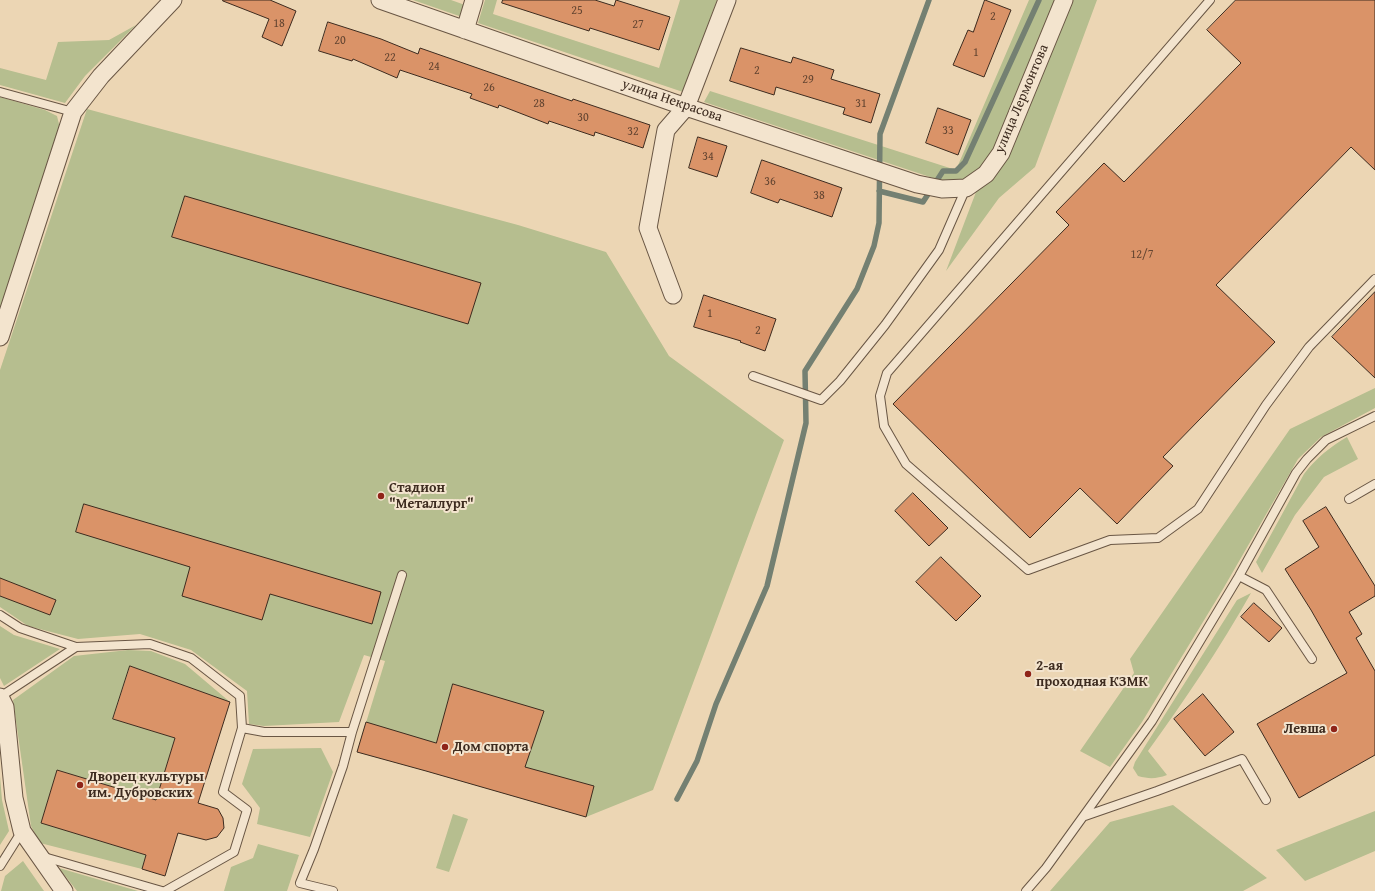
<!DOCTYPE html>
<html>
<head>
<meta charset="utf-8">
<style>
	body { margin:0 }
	canvas { display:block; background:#ecd6b4 }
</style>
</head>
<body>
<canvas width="1375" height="891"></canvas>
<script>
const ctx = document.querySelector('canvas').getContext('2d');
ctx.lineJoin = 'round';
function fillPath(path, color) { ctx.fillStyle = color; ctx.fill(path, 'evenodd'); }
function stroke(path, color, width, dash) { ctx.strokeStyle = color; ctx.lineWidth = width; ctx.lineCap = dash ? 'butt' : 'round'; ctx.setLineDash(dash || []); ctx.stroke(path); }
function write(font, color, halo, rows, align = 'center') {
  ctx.font = font + ' "Gentium Book Plus",serif'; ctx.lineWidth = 4; ctx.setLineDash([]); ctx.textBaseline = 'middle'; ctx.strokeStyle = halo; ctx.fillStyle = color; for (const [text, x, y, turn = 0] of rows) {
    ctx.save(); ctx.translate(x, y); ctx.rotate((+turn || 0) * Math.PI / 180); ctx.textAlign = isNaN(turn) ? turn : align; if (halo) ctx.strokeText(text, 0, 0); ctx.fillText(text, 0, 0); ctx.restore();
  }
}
fillPath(new Path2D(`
	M 413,0 L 451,0 L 465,5 L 462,17 Z
	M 485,0 L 497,0 L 493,14 L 659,68 L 680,0 L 717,0 L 683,92 L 478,23 Z
	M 1029,0 L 1056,0 L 994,149 L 979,169 L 962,181 L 942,181 L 704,102 L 710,91 L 956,170 Z
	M 1072,0 L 1097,0 L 1035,167 L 999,198 L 946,271 L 976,192 L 998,172 Z
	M 136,25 L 85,76 L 65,103 L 0,85 L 0,68 L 46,80 L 58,42 L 109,40 Z
	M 0,97 L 45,110 L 57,116 L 60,128 L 0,309 Z
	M 87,109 L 518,225 L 606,252 L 669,356 L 784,440 L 653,790 L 586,817 L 426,771 L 357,752 L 385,661 L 364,655 L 339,722 L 264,726 L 249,724 L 247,691 L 191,650 L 140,634 L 78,639 L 28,626 L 0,607 L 0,370 Z
	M 1375,388 L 1375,408 L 1321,437 L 1298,459 L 1223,589 L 1142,722 L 1110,767 L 1080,751 L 1134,673 L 1130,659 L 1290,429 Z
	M 1347,437 L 1358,459 L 1324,477 L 1295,515 L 1262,573 L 1256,562 L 1304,474 C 1316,458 1330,447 1347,437 Z
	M 1251,593 C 1220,648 1185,700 1148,751 L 1167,775 C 1156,779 1149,779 1138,776 L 1133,768 L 1135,762 L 1237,600 Z
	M 0,626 L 14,635 L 60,649 L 4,686 L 0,678 Z
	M 128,650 L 151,651 L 185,664 L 230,702 L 130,666 L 113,719 L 175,738 L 156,800 L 57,770 L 41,823 L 146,855 L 142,869 L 40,843 L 31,826 L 13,700 L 74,656 Z
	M 321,748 L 333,772 L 310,837 L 257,824 L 260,808 L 242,784 L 253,749 Z
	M 0,776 L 2,800 L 9,831 L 0,845 Z
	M 1173,805 L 1267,878 L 1243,891 L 1050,891 L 1110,822 Z
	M 1375,811 L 1375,851 L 1305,881 L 1276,850 Z
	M 453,814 L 468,819 L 449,872 L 436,868 Z
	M 258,844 L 299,855 L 287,891 L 224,891 L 231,867 L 253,858 Z
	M 23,861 L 44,891 L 1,891 L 5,876 Z
	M 59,868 L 138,891 L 77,891 Z`), '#b6be8f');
stroke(new Path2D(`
	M 879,191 L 923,202 L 943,171 L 956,171 L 965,162 L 1039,0
	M 677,799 L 697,761 L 716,704 L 767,586 L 806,423 L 805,371 L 857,289 L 874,246 L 879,223 L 880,134 L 929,0`), '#748072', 5.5);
const building = new Path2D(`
	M 223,0 L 270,0 L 296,11 L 282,46 L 262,37 L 269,19 L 223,1 Z
	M 503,0 L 595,0 L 614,6 L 616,0 L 670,17 L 659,50 L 590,28 L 589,31 L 502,3 Z
	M 985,0 L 1011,10 L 984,77 L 953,65 L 968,30 L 973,32 Z
	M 1236,0 L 1375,0 L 1375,170 L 1351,147 L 1216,285 L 1275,342 L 1163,457 L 1173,466 L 1117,524 L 1080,488 L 1030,538 L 893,404 L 1069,225 L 1056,212 L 1104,163 L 1124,182 L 1241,63 L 1207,30 Z
	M 328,22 L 381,39 L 418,54 L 420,48 L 572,101 L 573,99 L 650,125 L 643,148 L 595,132 L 594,136 L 549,121 L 548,124 L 499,105 L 498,108 L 470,98 L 472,94 L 400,70 L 397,78 L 353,59 L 352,61 L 319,51 Z
	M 741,48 L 791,63 L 793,57 L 834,70 L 831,79 L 880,94 L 871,123 L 843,114 L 845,108 L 776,87 L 774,95 L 730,81 Z
	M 938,108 L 971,120 L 958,155 L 926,143 Z
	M 698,137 L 727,146 L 717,177 L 689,168 Z
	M 762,160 L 842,188 L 832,217 L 780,199 L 778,203 L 751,193 Z
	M 185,196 L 481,283 L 468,324 L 172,237 Z
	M 1375,292 L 1375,378 L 1332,337 Z
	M 704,295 L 776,319 L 765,351 L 740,342 L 741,341 L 694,327 Z
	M 913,493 L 948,528 L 929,546 L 895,511 Z
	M 84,504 L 381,592 L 372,624 L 270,594 L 262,620 L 182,596 L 190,567 L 76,532 Z
	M 1326,507 L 1375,586 L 1375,596 L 1349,612 L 1362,634 L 1356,638 L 1375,671 L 1375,755 L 1299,798 L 1257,724 L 1347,673 L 1311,610 L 1285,569 L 1319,547 L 1303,521 Z
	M 941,557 L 981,596 L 956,621 L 916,582 Z
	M 0,578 L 56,600 L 50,615 L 0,596 Z
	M 1254,603 L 1282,628 L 1269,642 L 1241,617 Z
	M 130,666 L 230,702 L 198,803 L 218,809 L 223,818 L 224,828 L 217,837 L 206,840 L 178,833 L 165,876 L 142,869 L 146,855 L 41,823 L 57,770 L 156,800 L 175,738 L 113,719 Z
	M 453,684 L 544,711 L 525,767 L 594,786 L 586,817 L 426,771 L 357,752 L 366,722 L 436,743 Z
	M 1203,694 L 1234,732 L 1205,756 L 1174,719 Z`);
fillPath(building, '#da9368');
stroke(building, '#3d2b1f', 1);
const lane = new Path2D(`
	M 1210,0 L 887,373 L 880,396 L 884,426 L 906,464 L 1028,570 L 1110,540 L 1158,538 L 1198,509 L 1266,405 L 1309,347 L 1375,279
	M 0,92 L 73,112
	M 753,376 L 821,400 L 840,381 L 885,325 L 939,250 L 966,188
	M 1349,499 L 1375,484
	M 1239,576 L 1266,590 L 1312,659
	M 0,615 L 20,628 L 76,647
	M 0,697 L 76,647 L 150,644 L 191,658 L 240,696 L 242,728
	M 1085,816 L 1157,791 L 1242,759 L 1266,800
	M 44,857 L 162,891
	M 0,866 L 22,831
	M 165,891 L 234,852 L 247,810 L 223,792 L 242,728 L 264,732 L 352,732
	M 333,891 L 300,883 L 314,849 L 343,766 L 352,732 L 402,575
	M 1026,891 L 1046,868 L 1152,721 L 1239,576 L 1296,473 L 1307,459 L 1326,440 L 1375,416`);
const street = new Path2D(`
	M 380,0 L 686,107 L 917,184 L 942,189 L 966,188 L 986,174 L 1001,153 L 1064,0
	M 465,30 L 474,0
	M 673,295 L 648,228 L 666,130 L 686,107 L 727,0
	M 0,337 L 73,112 L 101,76 L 173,0
	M 0,697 L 5,707 L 14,798 L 22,831 L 64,891`);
stroke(lane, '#695644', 10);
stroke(street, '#695644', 19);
stroke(lane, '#f3e4ce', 8);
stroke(street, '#f3e4ce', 17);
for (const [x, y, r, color] of [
	[381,496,4,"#8f2418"],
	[1028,674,4,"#8f2418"],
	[1334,729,4,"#8f2418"],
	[445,747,4,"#8f2418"],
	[80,785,4,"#8f2418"]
]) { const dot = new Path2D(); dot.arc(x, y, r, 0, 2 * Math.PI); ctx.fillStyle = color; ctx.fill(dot); stroke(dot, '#f3e4ce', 1.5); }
write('12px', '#644531', null, [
	["25",577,11],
	["2",993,17],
	["18",279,24],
	["27",638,25],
	["20",340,41],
	["1",976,53],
	["22",390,58],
	["24",434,67],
	["2",757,71],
	["29",808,80],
	["26",489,88],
	["28",539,104],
	["31",861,104],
	["30",583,118],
	["33",948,131],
	["32",633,132],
	["34",708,157],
	["36",770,182],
	["38",819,196],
	["12/7",1142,255],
	["1",710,314],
	["2",758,331]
]);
write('14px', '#3d2b1f', '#f3e4ce', [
	["улица Лермонтова",1022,99,-67],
	["улица Некрасова",672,101,19]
]);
write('bold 14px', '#3d2b1f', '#f3e4ce', [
	["Стадион",389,488],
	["\"Металлург\"",389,504],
	["2-ая",1036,666],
	["проходная КЗМК",1036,682],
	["Левша",1326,729,"right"],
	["Дом спорта",453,747],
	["Дворец культуры",88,777],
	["им. Дубровских",88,793]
], 'left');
</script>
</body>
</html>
